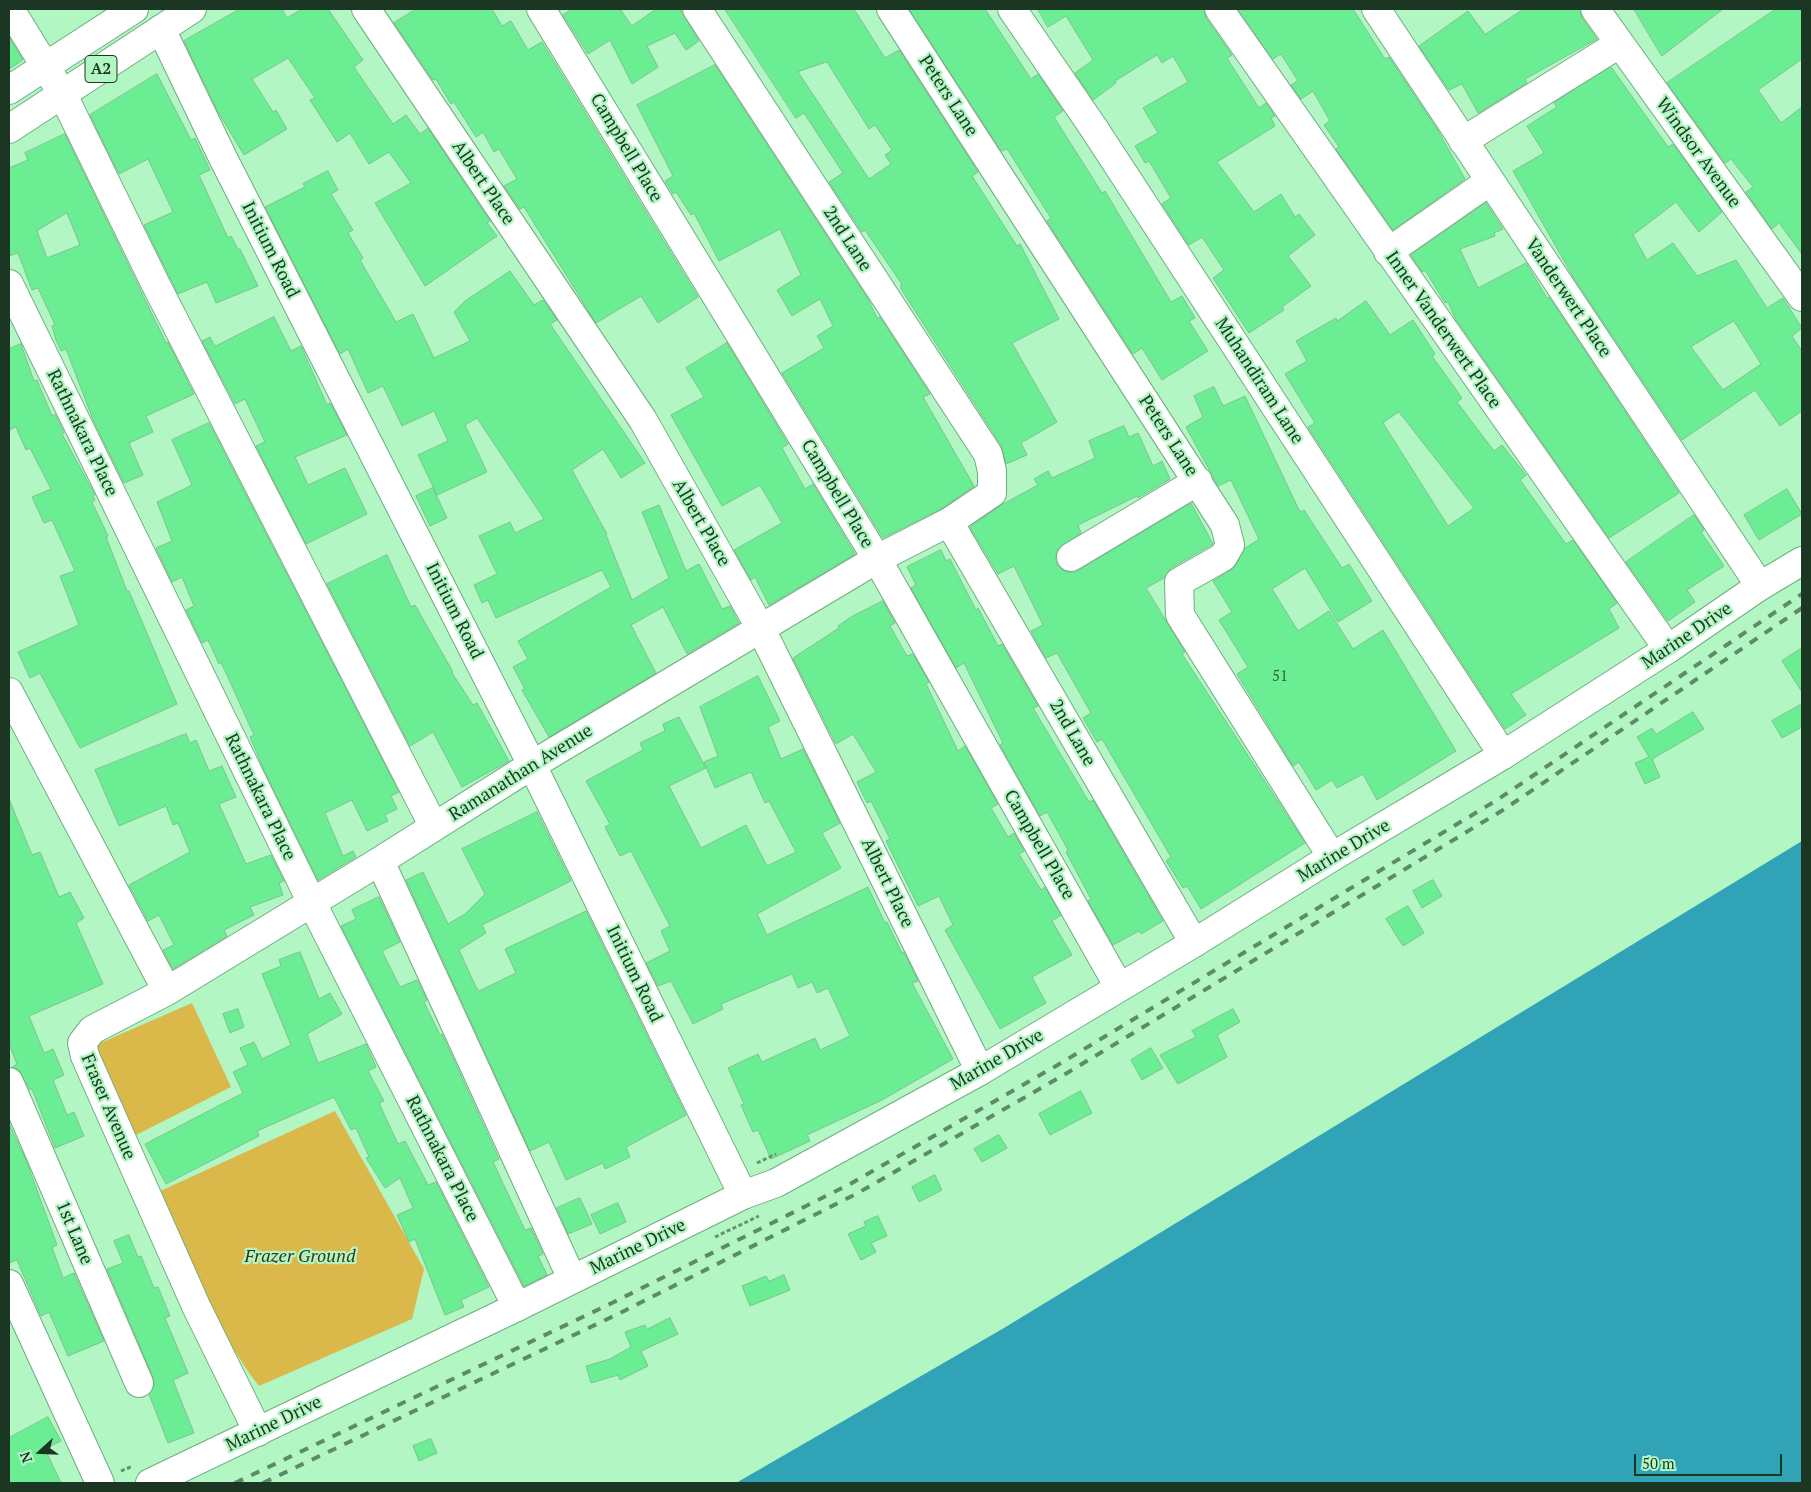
<!DOCTYPE html>
<html>
<head>
<meta charset="utf-8">
<style>
	body { margin:0 }
	#map { position:relative; width:1811px; height:1492px; overflow:hidden; background:#b2f7c3; font-family:"PT Serif",serif }
	canvas { display:block }
	.frame { position:absolute; inset:0; border:10px solid #1b3723; pointer-events:none }
	.north { position:absolute; left:15px; top:1427px; width:50px; height:50px; -webkit-text-stroke:4px #b2f7c3; paint-order:stroke; rotate:250deg; font-size:14px; font-weight:700; line-height:20px; text-align:center; color:#1b3723 }
	.north::after { content:''; display:block; margin:auto; width:18px; height:22px; background:#1b3723; clip-path:polygon(50% 0,100% 100%,50% 72%,0 100%) }
	.scale { position:absolute; left:1634px; top:1454px; width:148px; height:22px; box-sizing:border-box; border:2px solid #1b3723; border-top:0; padding-left:6px; font-size:15px; line-height:18px; white-space:nowrap; color:#1b3723; -webkit-text-stroke:4px #b2f7c3; paint-order:stroke }
</style>
</head>
<body>
<div id="map">
<canvas width="1811" height="1492"></canvas>
<div class="frame"></div>
<div class="north">N</div>
<div class="scale">50 m</div>
</div>
<script>
const ctx = document.querySelector('canvas').getContext('2d');
ctx.lineJoin = 'round';
function fillPath(path, color) { ctx.fillStyle = color; ctx.fill(path, 'evenodd'); }
function stroke(path, color, width, dash) { ctx.strokeStyle = color; ctx.lineWidth = width; ctx.lineCap = dash ? 'butt' : 'round'; ctx.setLineDash(dash || []); ctx.stroke(path); }
function write(font, color, halo, rows, align = 'center') {
  ctx.font = font + ' "PT Serif",serif'; ctx.lineWidth = 4.5; ctx.setLineDash([]); ctx.textBaseline = 'middle'; ctx.strokeStyle = halo; ctx.fillStyle = color; for (const [text, x, y, turn = 0] of rows) {
    ctx.save(); ctx.translate(x, y); ctx.rotate((+turn || 0) * Math.PI / 180); ctx.textAlign = isNaN(turn) ? turn : align; if (halo) ctx.strokeText(text, 0, 0); ctx.fillText(text, 0, 0); ctx.restore();
  }
}
fillPath(new Path2D(`
	M 192,1003 L 231,1087 L 134,1136 L 98,1061 L 98,1044 Z
	M 335,1111 L 424,1269 L 412,1319 L 259,1386 C 216,1331 187,1257 156,1193 Z`), '#dbb84a');
fillPath(new Path2D(`
	M 1802,841 L 1802,1483 L 736,1483 L 1004,1328 Z`), '#31a3b6');
const building = new Path2D(`
	M 240,9 L 282,9 L 287,18 L 302,9 L 328,9 L 363,60 L 354,67 L 393,124 L 406,115 L 420,134 L 428,128 L 490,221 L 487,223 L 497,236 L 425,286 L 375,203 L 411,183 L 389,152 L 369,164 L 350,133 L 337,142 L 310,100 L 315,98 L 288,58 L 252,79 L 273,112 L 276,110 L 287,129 L 244,155 L 218,112 L 184,41 Z
	M 416,9 L 492,9 L 502,26 L 511,21 L 528,50 L 542,42 L 698,297 L 658,323 L 641,296 L 596,323 L 524,207 L 520,209 L 504,186 L 517,179 L 499,149 L 494,152 L 483,132 L 476,137 L 454,102 L 451,104 L 436,79 L 433,80 L 394,23 Z
	M 573,9 L 620,9 L 632,26 L 656,9 L 680,9 L 699,41 L 686,50 L 675,33 L 647,46 L 658,67 L 632,84 L 610,40 L 588,54 L 563,15 Z
	M 725,9 L 854,9 L 885,58 L 899,50 L 978,172 L 972,176 L 1017,246 L 1020,244 L 1059,319 L 1012,343 L 1057,422 L 1021,443 L 1027,455 L 1006,464 L 1001,445 L 901,289 L 901,283 L 865,230 L 862,232 L 829,182 L 843,173 L 804,113 L 796,118 ZM 827,62 L 869,129 L 875,125 L 892,150 L 885,155 L 891,164 L 869,179 L 798,72 Z
	M 909,9 L 985,9 L 1031,79 L 1038,74 L 1063,111 L 1054,117 L 1102,193 L 1105,191 L 1171,302 L 1182,296 L 1195,318 L 1189,321 L 1208,351 L 1162,380 L 1142,348 L 1133,354 L 1047,221 L 1051,218 L 1007,149 L 1002,151 Z
	M 1038,9 L 1204,9 L 1206,18 L 1232,55 L 1227,58 L 1259,108 L 1266,103 L 1275,116 L 1271,118 L 1275,126 L 1217,162 L 1254,212 L 1281,194 L 1295,217 L 1299,214 L 1315,235 L 1288,256 L 1311,286 L 1282,307 L 1284,310 L 1249,333 L 1213,278 L 1224,270 L 1202,237 L 1189,245 L 1162,204 L 1171,198 L 1149,161 L 1145,163 L 1135,146 L 1158,133 L 1143,108 L 1188,82 L 1173,56 L 1162,63 L 1157,55 L 1115,81 L 1116,83 L 1093,100 L 1075,73 L 1093,60 L 1066,16 L 1048,27 Z
	M 1238,9 L 1353,9 L 1385,59 L 1389,57 L 1437,129 L 1465,179 L 1393,230 L 1336,149 L 1339,147 L 1324,125 L 1330,121 L 1313,91 L 1301,99 L 1291,85 L 1298,81 L 1281,54 L 1273,59 Z
	M 1524,9 L 1580,9 L 1582,18 L 1597,39 L 1525,79 L 1527,83 L 1478,113 L 1462,84 L 1449,90 L 1419,46 L 1468,11 L 1485,34 Z
	M 1634,9 L 1723,9 L 1662,56 Z
	M 1776,9 L 1802,9 L 1802,59 L 1758,90 L 1781,123 L 1802,107 L 1802,254 L 1779,223 L 1772,229 L 1746,192 L 1753,187 L 1731,159 L 1725,163 L 1667,83 Z
	M 9,37 L 23,60 L 9,69 Z
	M 715,65 L 868,299 L 877,318 L 880,317 L 930,394 L 923,397 L 974,486 L 941,509 L 883,538 L 782,373 L 824,348 L 817,336 L 833,326 L 820,299 L 792,316 L 777,290 L 801,275 L 780,229 L 719,261 L 694,213 L 691,215 L 676,192 L 673,194 L 665,181 L 673,176 L 637,105 Z
	M 1611,67 L 1668,147 L 1673,144 L 1722,212 L 1699,232 L 1676,202 L 1633,235 L 1647,260 L 1673,243 L 1697,276 L 1736,260 L 1767,308 L 1783,298 L 1802,328 L 1792,336 L 1802,351 L 1802,411 L 1780,426 L 1755,390 L 1682,440 L 1575,280 L 1513,171 L 1544,153 L 1527,126 L 1557,107 L 1554,103 ZM 1734,321 L 1761,364 L 1723,390 L 1691,347 Z
	M 157,74 L 191,140 L 195,138 L 210,170 L 199,175 L 228,238 L 231,236 L 238,249 L 240,249 L 258,286 L 216,303 L 207,282 L 178,294 L 144,225 L 173,212 L 148,159 L 119,174 L 90,115 Z
	M 65,134 L 166,343 L 168,342 L 194,394 L 146,416 L 153,432 L 129,443 L 143,475 L 124,483 L 94,422 L 66,349 L 61,351 L 56,340 L 52,326 L 55,325 L 38,288 L 32,290 L 18,253 L 9,256 L 9,168 L 28,160 L 25,153 ZM 67,213 L 80,245 L 47,258 L 37,231 Z
	M 328,171 L 338,190 L 331,194 L 353,230 L 348,233 L 363,258 L 360,260 L 396,322 L 413,314 L 434,358 L 470,341 L 454,312 L 465,301 L 510,271 L 534,305 L 543,300 L 557,320 L 550,324 L 645,463 L 621,478 L 603,449 L 572,470 L 607,534 L 606,535 L 632,600 L 669,578 L 642,512 L 659,505 L 686,571 L 699,564 L 722,609 L 730,606 L 739,623 L 687,654 L 663,607 L 631,625 L 656,673 L 549,737 L 522,690 L 525,689 L 513,667 L 528,659 L 518,641 L 611,587 L 602,570 L 496,618 L 488,600 L 482,603 L 474,585 L 497,574 L 479,536 L 510,522 L 515,533 L 544,519 L 477,418 L 465,425 L 487,472 L 437,495 L 418,455 L 448,441 L 434,411 L 402,426 L 383,386 L 368,393 L 348,349 L 340,354 L 265,207 L 305,187 L 303,184 Z
	M 1486,203 L 1503,229 L 1494,233 L 1495,236 L 1460,249 L 1478,288 L 1526,263 L 1547,298 L 1549,297 L 1679,493 L 1609,538 L 1455,318 L 1448,302 L 1445,303 L 1425,270 L 1422,272 L 1411,255 Z
	M 1366,301 L 1390,335 L 1413,320 L 1435,354 L 1432,356 L 1462,398 L 1457,402 L 1494,451 L 1502,445 L 1526,475 L 1520,480 L 1566,544 L 1573,540 L 1617,603 L 1609,609 L 1619,628 L 1511,694 L 1526,715 L 1505,729 L 1308,427 L 1315,423 L 1285,374 L 1307,361 L 1296,341 L 1336,318 L 1337,321 ZM 1399,412 L 1474,508 L 1448,526 L 1383,423 Z
	M 274,317 L 291,351 L 301,346 L 327,405 L 330,403 L 347,435 L 295,457 L 308,485 L 345,468 L 367,514 L 306,544 L 256,446 L 265,442 L 245,399 L 235,404 L 202,341 L 210,337 L 215,346 Z
	M 727,343 L 788,444 L 782,448 L 805,489 L 813,484 L 855,554 L 769,605 L 755,577 L 751,580 L 734,550 L 782,523 L 760,485 L 722,506 L 671,415 L 704,397 L 686,368 Z
	M 21,344 L 34,381 L 37,380 L 52,416 L 55,414 L 64,433 L 62,434 L 95,495 L 93,496 L 95,500 L 92,502 L 108,536 L 106,537 L 127,591 L 129,591 L 177,704 L 80,748 L 40,673 L 30,678 L 18,652 L 79,625 L 60,576 L 75,571 L 52,520 L 44,523 L 32,497 L 51,489 L 30,448 L 26,450 L 16,427 L 9,430 L 9,349 Z
	M 1214,387 L 1223,406 L 1245,396 L 1300,512 L 1304,510 L 1342,568 L 1349,564 L 1372,601 L 1338,622 L 1305,568 L 1272,589 L 1298,631 L 1329,611 L 1353,649 L 1383,630 L 1456,751 L 1377,800 L 1363,774 L 1337,788 L 1332,780 L 1316,790 L 1299,762 L 1293,766 L 1237,674 L 1248,667 L 1219,620 L 1232,612 L 1213,581 L 1231,570 L 1236,565 L 1244,549 L 1259,539 L 1231,480 L 1218,486 L 1186,427 L 1203,417 L 1194,396 Z
	M 209,423 L 399,792 L 391,796 L 397,809 L 385,815 L 388,821 L 367,831 L 352,800 L 325,813 L 343,856 L 353,851 L 356,857 L 318,880 L 264,770 L 250,737 L 254,735 L 221,662 L 219,664 L 208,640 L 202,643 L 186,610 L 194,606 L 182,577 L 172,582 L 156,548 L 172,541 L 157,502 L 192,485 L 172,440 Z
	M 1124,426 L 1129,437 L 1138,433 L 1153,466 L 1162,461 L 1170,479 L 1138,498 L 1137,496 L 1078,525 L 1081,533 L 1058,549 L 1055,557 L 1057,565 L 1064,571 L 1072,573 L 1079,570 L 1191,503 L 1213,544 L 1171,568 L 1164,578 L 1146,588 L 1185,652 L 1182,654 L 1305,843 L 1201,909 L 1187,886 L 1183,888 L 1166,861 L 1171,857 L 1102,739 L 1097,742 L 1083,718 L 1091,713 L 1057,653 L 1046,658 L 1031,631 L 1043,625 L 1014,566 L 998,574 L 970,527 L 1003,504 L 1038,485 L 1034,479 L 1048,471 L 1052,478 L 1095,458 L 1089,441 Z
	M 433,488 L 447,518 L 430,526 L 416,496 Z
	M 1787,489 L 1802,514 L 1759,540 L 1744,515 Z
	M 1694,515 L 1704,530 L 1701,532 L 1724,566 L 1687,590 L 1695,602 L 1668,621 L 1626,562 Z
	M 941,550 L 946,561 L 950,559 L 976,610 L 978,608 L 998,646 L 1002,644 L 1038,706 L 1033,708 L 1089,802 L 1093,800 L 1163,921 L 1141,934 L 1139,931 L 1113,945 L 1088,901 L 1091,899 L 1066,852 L 1068,850 L 1047,812 L 1040,816 L 1000,745 L 1003,743 L 964,663 L 956,668 L 911,588 L 916,585 L 907,567 Z
	M 387,555 L 411,607 L 415,605 L 453,672 L 452,673 L 473,705 L 477,703 L 509,761 L 462,787 L 433,732 L 410,746 L 327,584 Z
	M 883,601 L 895,623 L 890,626 L 907,656 L 913,654 L 929,682 L 926,684 L 958,751 L 965,746 L 998,804 L 991,808 L 1008,837 L 1014,833 L 1024,851 L 1019,854 L 1041,890 L 1045,887 L 1061,915 L 1052,921 L 1072,955 L 1032,977 L 1046,1003 L 1000,1029 L 945,930 L 953,925 L 939,896 L 918,906 L 886,841 L 890,839 L 871,801 L 867,803 L 857,782 L 876,772 L 853,734 L 836,744 L 793,658 L 839,628 L 838,626 L 851,617 Z
	M 1802,648 L 1802,692 L 1782,661 Z
	M 758,676 L 780,721 L 768,727 L 781,759 L 803,749 L 840,823 L 822,833 L 841,868 L 757,914 L 767,935 L 868,887 L 885,923 L 887,922 L 902,953 L 904,952 L 918,981 L 912,983 L 953,1059 L 882,1100 L 807,1135 L 810,1141 L 771,1159 L 758,1130 L 753,1132 L 741,1105 L 744,1104 L 728,1068 L 758,1054 L 762,1062 L 815,1038 L 820,1050 L 850,1036 L 828,988 L 817,993 L 812,982 L 798,988 L 792,974 L 721,1004 L 723,1009 L 693,1024 L 671,981 L 658,986 L 646,963 L 670,951 L 661,931 L 670,926 L 631,851 L 620,856 L 605,827 L 610,824 L 586,781 L 643,750 L 640,743 L 665,731 L 663,724 L 679,717 L 706,768 L 669,786 L 701,848 L 746,825 L 767,866 L 796,852 L 769,801 L 765,803 L 751,772 L 715,788 L 704,762 L 718,756 L 700,707 Z
	M 1802,704 L 1802,727 L 1782,738 L 1772,721 Z
	M 1693,712 L 1704,729 L 1652,759 L 1660,777 L 1645,784 L 1635,763 L 1649,757 L 1637,737 L 1652,728 L 1656,734 Z
	M 186,734 L 190,743 L 196,740 L 209,771 L 222,766 L 236,797 L 219,804 L 246,864 L 271,855 L 284,881 L 279,883 L 283,895 L 250,907 L 254,915 L 224,930 L 227,936 L 173,969 L 163,950 L 174,945 L 159,915 L 148,921 L 129,885 L 190,852 L 178,823 L 173,825 L 166,806 L 119,826 L 95,770 Z
	M 9,799 L 32,855 L 40,852 L 59,897 L 70,892 L 84,918 L 76,923 L 103,984 L 29,1016 L 44,1053 L 53,1049 L 64,1075 L 53,1080 L 67,1115 L 74,1112 L 84,1136 L 55,1148 L 32,1089 L 30,1090 L 19,1070 L 12,1067 L 17,1064 L 9,1044 Z
	M 537,812 L 571,881 L 482,925 L 486,933 L 459,950 L 476,987 L 479,991 L 516,973 L 505,949 L 586,911 L 686,1115 L 626,1147 L 630,1157 L 605,1169 L 603,1163 L 566,1180 L 549,1142 L 530,1151 L 406,880 L 423,872 L 448,924 L 465,914 L 485,894 L 462,849 Z
	M 1433,880 L 1442,896 L 1422,908 L 1413,891 Z
	M 379,897 L 400,942 L 382,951 L 400,987 L 417,980 L 427,1000 L 424,1002 L 440,1035 L 442,1034 L 499,1159 L 493,1162 L 508,1194 L 525,1230 L 531,1228 L 543,1254 L 538,1256 L 547,1275 L 524,1286 L 341,926 L 356,919 L 352,910 Z
	M 1408,906 L 1424,933 L 1403,946 L 1386,919 Z
	M 300,952 L 319,999 L 330,993 L 342,1014 L 307,1034 L 318,1063 L 366,1044 L 376,1067 L 368,1071 L 384,1101 L 379,1103 L 398,1144 L 405,1141 L 428,1185 L 436,1182 L 489,1287 L 461,1300 L 464,1307 L 445,1315 L 415,1239 L 409,1242 L 397,1215 L 413,1208 L 400,1178 L 385,1188 L 366,1158 L 369,1157 L 356,1128 L 351,1130 L 334,1097 L 257,1131 L 259,1136 L 166,1184 L 145,1144 L 243,1093 L 233,1072 L 248,1065 L 240,1048 L 254,1042 L 262,1059 L 291,1045 L 262,974 L 281,966 L 279,960 Z
	M 238,1009 L 244,1027 L 230,1033 L 223,1014 Z
	M 1233,1009 L 1240,1022 L 1217,1035 L 1227,1057 L 1178,1084 L 1160,1055 L 1196,1037 L 1192,1031 Z
	M 1151,1048 L 1163,1068 L 1142,1080 L 1131,1060 Z
	M 1081,1091 L 1092,1113 L 1050,1135 L 1039,1114 Z
	M 9,1124 L 26,1160 L 57,1245 L 52,1247 L 63,1278 L 74,1273 L 104,1341 L 68,1356 L 49,1312 L 41,1316 L 17,1260 L 9,1263 Z
	M 999,1135 L 1007,1148 L 982,1162 L 974,1149 Z
	M 935,1175 L 942,1190 L 919,1202 L 912,1187 Z
	M 580,1198 L 592,1224 L 568,1234 L 557,1208 Z
	M 618,1203 L 626,1222 L 600,1234 L 591,1215 Z
	M 878,1216 L 887,1236 L 871,1243 L 876,1252 L 861,1260 L 848,1234 L 866,1226 L 864,1222 Z
	M 129,1235 L 138,1257 L 141,1256 L 154,1288 L 158,1287 L 170,1316 L 165,1318 L 188,1373 L 173,1380 L 194,1433 L 168,1443 L 149,1394 L 154,1385 L 153,1377 L 107,1269 L 123,1263 L 114,1241 Z
	M 784,1275 L 790,1290 L 750,1306 L 742,1286 L 766,1276 L 769,1281 Z
	M 670,1318 L 678,1334 L 641,1351 L 648,1366 L 620,1380 L 618,1375 L 591,1383 L 586,1366 L 610,1359 L 631,1347 L 625,1332 L 645,1325 L 647,1329 Z
	M 48,1417 L 61,1441 L 45,1449 L 61,1483 L 9,1483 L 9,1438 Z
	M 431,1439 L 437,1453 L 419,1461 L 413,1446 Z`);
fillPath(building, '#6bed94');
stroke(building, '#7ec18f', 1);
const minor = new Path2D(`
	M 10,9 L 63,95 L 155,283 L 434,827
	M 366,9 L 643,420 L 761,629 L 980,1071
	M 541,9 L 877,559 L 1119,987
	M 891,9 L 1225,525 L 1230,545 L 1223,557 L 1179,582 L 1180,615 L 1332,857
	M 1012,9 L 1093,127 L 1503,755
	M 1219,9 L 1668,649
	M 1376,9 L 1760,586
	M 1595,9 L 1802,297
	M 161,29 L 223,158 L 532,765 L 743,1195
	M 1463,141 L 1619,44
	M 1388,252 L 1490,181
	M 9,284 L 312,903 L 517,1307
	M 949,522 L 1194,943
	M 1071,557 L 1198,481
	M 9,692 L 167,991
	M 380,861 L 572,1279
	M 9,1082 L 139,1383
	M 9,1284 L 100,1483
	M 258,1432 L 196,1306 L 85,1056 L 82,1043 L 92,1030 L 167,991 L 380,861 L 532,765 L 877,559 L 949,522 L 992,493 L 992,471 L 988,454 L 697,9`);
const major = new Path2D(`
	M 150,1483 L 517,1307 L 743,1195 L 776,1183 L 980,1071 L 1194,943 L 1332,857 L 1503,755 L 1668,649 L 1760,586 L 1802,561`);
const highway = new Path2D(`
	M 9,90 L 134,9
	M 9,129 L 192,9`);
stroke(minor, '#6cae7e', 30);
stroke(major, '#6cae7e', 30);
stroke(highway, '#6cae7e', 30);
stroke(new Path2D(`
	M 757,1163 L 776,1154
	M 715,1237 L 759,1216
	M 121,1471 L 133,1466`), '#649370', 3, [4, 2.5]);
stroke(minor, '#fff', 28);
stroke(major, '#fff', 28);
stroke(highway, '#fff', 28);
stroke(new Path2D(`
	M 235,1483 L 612,1303 L 850,1184 L 1056,1066 L 1497,800 L 1802,594
	M 263,1483 L 618,1314 L 856,1194 L 1062,1076 L 1503,810 L 1802,608`), '#5d8b69', 4, [9, 9]);
write('15px', '#2f643f', null, [
	["51",1280,677]
]);
for (const [x, y, w] of [
	[101,69,32]
]) { const box = new Path2D(); box.roundRect(x - w / 2, y - 13.5, w, 27, 4); ctx.fillStyle = '#b2f7c3'; ctx.fill(box); stroke(box, '#1b3723', 1); }
write('bold 16px', '#1b3723', null, [
	["A2",101,69]
]);
write('18px', '#1b3723', '#b2f7c3', [
	["Peters Lane",948,96,57],
	["Campbell Place",626,148,59],
	["Windsor Avenue",1698,153,54],
	["Albert Place",483,183,56],
	["2nd Lane",847,239,57],
	["Initium Road",270,250,63],
	["Vanderwert Place",1568,298,56],
	["Inner Vanderwert Place",1443,330,55],
	["Muhandiram Lane",1259,381,57],
	["Rathnakara Place",82,433,64],
	["Peters Lane",1168,436,57],
	["Campbell Place",837,494,59],
	["Albert Place",701,523,60],
	["Initium Road",454,611,63],
	["Marine Drive",1687,636,-34],
	["2nd Lane",1072,733,60],
	["Ramanathan Avenue",521,773,-32],
	["Rathnakara Place",260,797,64],
	["Campbell Place",1039,845,60],
	["Marine Drive",1344,851,-31],
	["Albert Place",887,883,64],
	["Initium Road",634,974,64],
	["Marine Drive",997,1060,-30],
	["Fraser Avenue",108,1107,67],
	["Rathnakara Place",442,1159,63],
	["1st Lane",74,1233,67],
	["Marine Drive",638,1247,-26],
	["Marine Drive",274,1424,-26]
]);
write('italic 18px', '#3b331b', '#b2f7c3', [
	["Frazer Ground",300,1257]
]);
</script>
</body>
</html>
